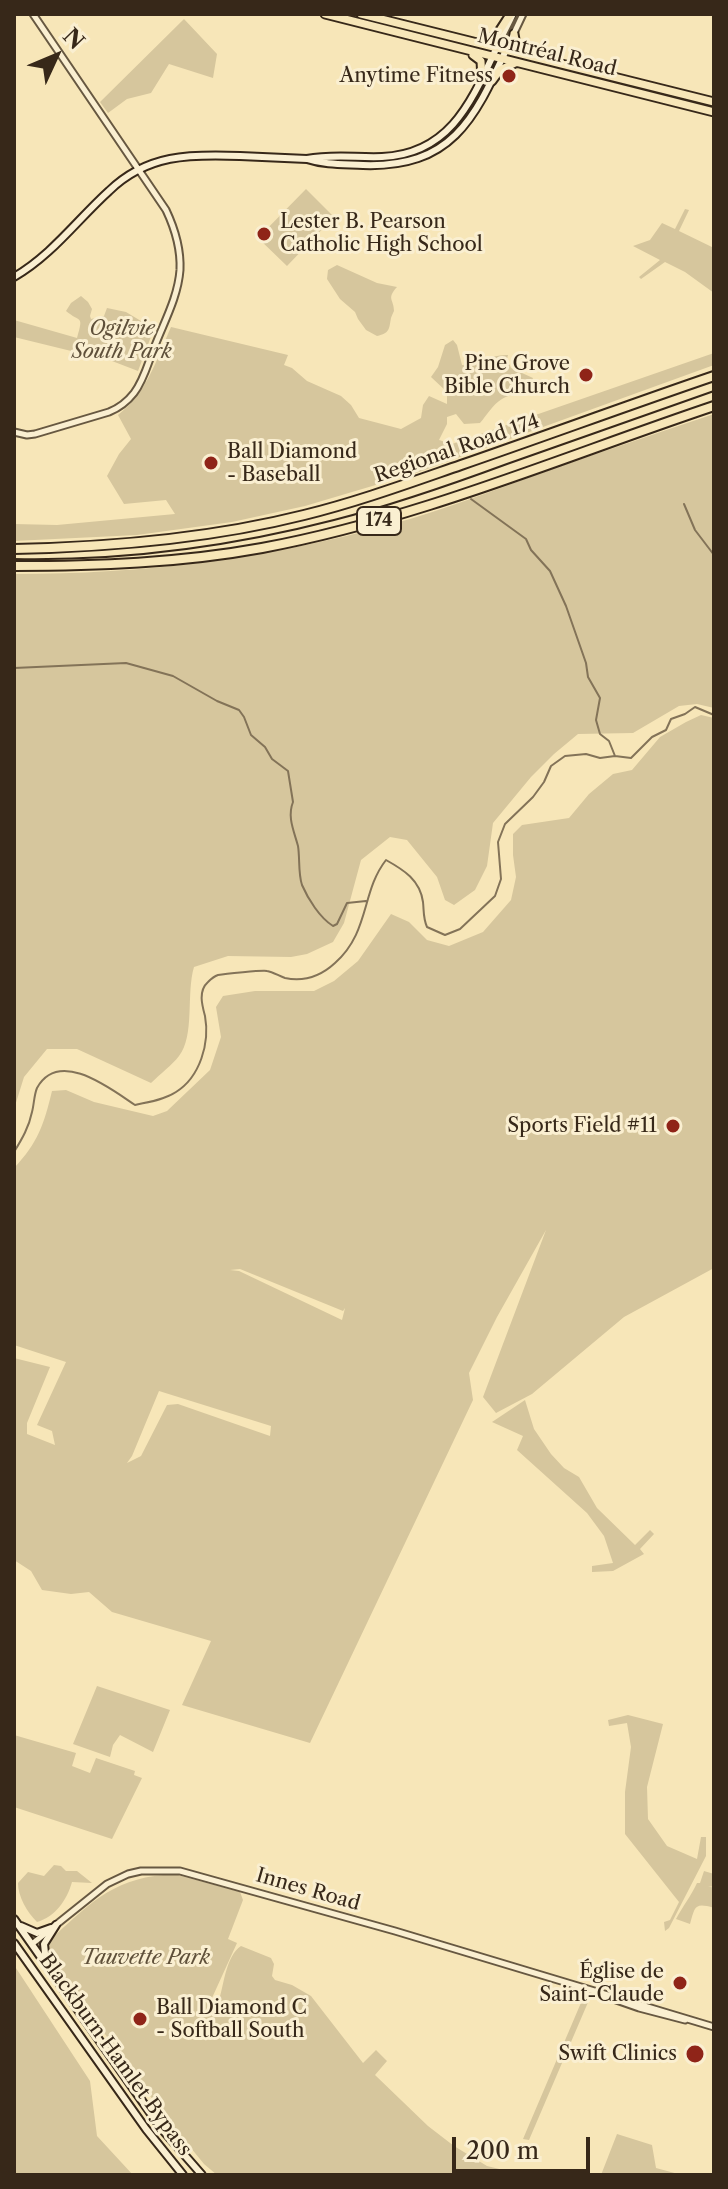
<!DOCTYPE html>
<html>
<head>
<meta charset="utf-8">
<style>
	body { margin:0 }
	#map { position:relative; width:728px; height:2189px; overflow:hidden; background:#f7e6b8; font-family:"Libre Caslon Text",serif }
	canvas { display:block }
	.frame { position:absolute; inset:0; border:16px solid #372819; pointer-events:none }
	.north { position:absolute; left:16px; top:16px; width:80px; height:80px; -webkit-text-stroke:6px #faefd1; paint-order:stroke; rotate:46deg; font-size:22px; font-weight:700; line-height:32px; text-align:center; color:#372819 }
	.north::after { content:''; display:block; margin:auto; width:28px; height:36px; background:#372819; clip-path:polygon(50% 0,100% 100%,50% 72%,0 100%) }
	.scale { position:absolute; left:452px; top:2137px; width:138px; height:36px; box-sizing:border-box; border:4px solid #372819; border-top:0; padding-left:10px; font-size:24px; line-height:28px; white-space:nowrap; color:#372819; -webkit-text-stroke:6px #faefd1; paint-order:stroke }
</style>
</head>
<body>
<div id="map">
<canvas width="728" height="2189"></canvas>
<div class="frame"></div>
<div class="north">N</div>
<div class="scale">200 m</div>
</div>
<script>
const ctx = document.querySelector('canvas').getContext('2d');
ctx.lineJoin = 'round';
function fillPath(path, color) { ctx.fillStyle = color; ctx.fill(path, 'evenodd'); }
function stroke(path, color, width, dash) { ctx.strokeStyle = color; ctx.lineWidth = width; ctx.lineCap = dash ? 'butt' : 'round'; ctx.setLineDash(dash || []); ctx.stroke(path); }
function write(font, color, halo, rows, align = 'center') {
  ctx.font = font + ' "Libre Caslon Text",serif'; ctx.lineWidth = 6; ctx.setLineDash([]); ctx.textBaseline = 'middle'; ctx.strokeStyle = halo; ctx.fillStyle = color; for (const [text, x, y, turn = 0] of rows) {
    ctx.save(); ctx.translate(x, y); ctx.rotate((+turn || 0) * Math.PI / 180); ctx.textAlign = isNaN(turn) ? turn : align; if (halo) ctx.strokeText(text, 0, 0); ctx.fillText(text, 0, 0); ctx.restore();
  }
}
fillPath(new Path2D(`
	M 184,19 L 217,54 L 213,78 L 169,64 L 151,93 L 127,99 L 108,113 L 100,102 Z
	M 306,189 L 334,217 L 287,266 L 258,238 Z
	M 685,209 L 689,210 L 679,231 L 714,248 L 714,293 L 685,272 L 665,262 L 641,279 L 639,277 L 660,260 L 633,246 L 650,240 L 662,223 L 675,229 Z
	M 337,265 L 377,283 L 397,287 C 386,299 394,299 394,311 C 393,313 392,315 391,318 C 389,329 390,333 377,336 L 366,330 L 358,319 L 355,312 L 340,299 L 327,279 L 328,270 Z
	M 81,296 L 88,302 L 92,309 L 90,316 L 91,319 L 104,316 L 107,308 L 126,312 L 146,324 L 155,326 L 138,371 L 112,361 L 14,337 L 14,320 L 77,338 C 84,314 80,323 66,311 L 71,303 Z
	M 171,327 L 288,355 L 284,365 L 292,368 L 307,381 L 341,396 L 351,405 L 359,418 L 401,429 L 421,418 L 423,405 L 429,396 L 447,404 L 447,392 L 431,377 L 438,367 L 445,345 L 453,340 L 457,345 L 462,365 C 478,365 491,354 508,355 L 507,359 L 511,368 L 533,378 C 528,394 514,392 502,399 C 493,404 487,415 480,423 L 464,424 L 456,414 L 447,417 L 447,424 L 439,440 L 452,444 L 714,353 L 714,365 L 416,473 L 305,506 L 232,522 L 137,535 L 14,541 L 14,524 L 57,525 L 175,514 L 166,500 L 124,504 L 107,476 L 119,454 L 131,439 L 118,415 C 147,392 156,361 171,327 Z
	M 714,414 L 714,708 L 697,704 L 679,706 L 633,733 L 578,734 L 554,754 L 531,777 L 493,823 L 487,866 L 475,890 L 454,905 L 445,900 L 437,877 L 407,840 L 390,837 L 361,860 L 344,923 L 333,942 L 307,954 L 291,957 L 228,956 L 194,967 C 186,993 195,1036 179,1056 C 172,1065 160,1074 151,1083 L 77,1049 L 47,1049 L 24,1077 L 14,1109 L 14,574 C 143,574 267,559 392,524 C 445,510 496,489 547,471 C 603,451 658,433 714,414 Z
	M 701,715 L 714,718 L 714,1268 L 624,1317 L 532,1394 L 496,1413 L 483,1397 L 546,1230 L 497,1317 L 469,1373 L 473,1400 L 310,1743 L 182,1705 L 211,1641 L 112,1612 L 89,1592 L 71,1594 L 42,1590 L 31,1571 L 14,1560 L 14,1358 L 50,1367 L 27,1423 L 27,1434 L 55,1445 L 52,1431 L 37,1425 L 66,1362 L 14,1345 L 14,1168 C 38,1143 44,1124 52,1091 L 66,1090 L 94,1102 L 153,1116 L 167,1111 L 210,1070 L 221,1037 L 216,1007 L 223,996 L 255,991 L 314,991 L 334,981 L 358,961 L 391,914 L 409,922 L 427,940 L 449,946 L 483,932 L 511,900 L 516,877 L 513,855 L 513,834 L 522,825 L 569,818 L 589,794 L 613,774 L 632,770 L 660,737 L 686,722 ZM 240,1269 L 343,1311 L 345,1308 L 342,1320 L 239,1271 L 230,1270 ZM 159,1391 L 271,1426 L 270,1436 L 178,1404 L 167,1405 L 141,1456 L 127,1463 L 132,1456 Z
	M 525,1400 L 534,1429 L 551,1454 L 564,1468 L 579,1477 L 597,1508 L 635,1545 L 650,1530 L 654,1534 L 640,1549 L 644,1554 L 613,1571 L 592,1572 L 592,1566 L 613,1563 L 604,1536 L 587,1513 L 517,1450 L 523,1436 L 492,1422 Z
	M 97,1686 L 170,1710 L 153,1752 L 120,1735 L 113,1745 L 110,1757 L 73,1744 Z
	M 628,1715 L 663,1724 L 647,1787 L 648,1819 L 667,1846 L 697,1859 L 701,1837 L 706,1837 L 706,1856 L 669,1928 L 665,1931 L 664,1922 L 670,1920 L 679,1902 L 625,1834 L 625,1792 L 631,1747 L 627,1723 L 609,1726 L 608,1720 Z
	M 14,1735 L 76,1753 L 72,1766 L 90,1773 L 96,1758 L 135,1771 L 134,1775 L 142,1778 L 112,1839 L 14,1807 Z
	M 54,1865 L 61,1866 L 66,1871 L 77,1871 L 92,1883 L 72,1882 C 67,1900 55,1917 37,1922 C 27,1912 18,1897 18,1883 L 28,1872 L 44,1876 Z
	M 704,1871 L 714,1874 L 714,1887 L 708,1886 L 714,1888 L 714,1908 C 694,1902 695,1907 690,1924 L 676,1919 C 683,1906 691,1896 697,1883 L 700,1883 Z
	M 164,1875 L 178,1875 L 240,1892 L 243,1900 L 228,1939 L 237,1943 L 212,1998 L 219,2000 C 224,1984 226,1956 241,1946 L 271,1958 L 274,1964 L 272,1976 L 275,1980 L 292,1985 L 311,1996 L 363,2063 L 376,2050 L 387,2061 L 375,2075 L 428,2126 L 454,2146 L 487,2166 L 524,2175 L 217,2175 L 204,2164 L 164,2115 L 51,1960 L 46,1949 L 49,1941 C 86,1907 111,1879 164,1875 Z
	M 14,1965 L 90,2081 L 97,2136 L 133,2175 L 14,2175 Z
	M 583,1998 L 589,2000 L 529,2140 L 523,2139 Z
	M 617,2134 L 652,2145 L 656,2168 L 682,2175 L 601,2175 Z`), '#d6c69d');
stroke(new Path2D(`
	M 471,499 L 526,539 L 531,550 L 550,571 L 566,606 L 586,663 L 588,677 L 600,698 L 596,720 L 600,734 L 609,741 L 615,756
	M 684,504 L 695,530 L 714,555
	M 14,668 L 126,663 L 173,676 L 217,701 L 239,710 L 244,717 L 251,735 L 265,747 L 272,759 L 288,771 L 293,802 C 287,817 294,831 298,846 C 300,858 298,873 302,885 C 308,899 320,918 333,926 L 337,924 L 347,903 L 366,901
	M 14,1152 C 22,1139 29,1127 32,1112 C 34,1105 34,1095 37,1088 C 59,1048 111,1089 135,1105 C 148,1102 164,1100 176,1092 C 200,1077 210,1043 205,1016 C 202,1005 198,991 208,982 C 211,979 215,976 218,975 C 224,974 262,970 267,971 C 273,972 279,976 285,978 C 305,982 321,976 335,963 C 370,932 361,892 386,860 C 404,870 420,880 423,902 C 424,911 423,918 427,927 L 445,935 L 460,929 L 495,896 L 501,879 L 498,842 L 505,824 L 533,797 L 544,782 L 551,766 L 565,756 L 586,754 L 600,758 L 615,756 L 631,758 L 652,737 L 666,730 L 671,719 L 685,714 L 695,707 L 714,715`), '#837358', 2);
const tertiary = new Path2D(`
	M 497,47 L 513,15
	M 506,50 L 523,14
	M 14,432 L 27,435 L 35,434 L 109,412 C 119,408 127,402 134,393 C 144,380 148,363 154,348 C 164,322 178,297 180,270 C 181,248 175,229 166,210 L 33,14
	M 32,1944 L 107,1884 L 128,1874 L 141,1871 L 180,1871 L 395,1931 L 714,2027
	M 596,1993 L 639,2008 L 685,2020`);
const secondary = new Path2D(`
	M 307,159 C 325,165 344,164 363,165 C 451,168 474,120 506,50
	M 14,277 C 52,255 77,220 109,191 C 147,154 190,154 240,156 C 262,157 285,158 307,159 C 332,154 357,158 382,157 C 451,154 472,100 497,47
	M 14,1919 L 161,2128 L 202,2175
	M 21,1926 L 37,1933 L 51,1928
	M 14,1943 L 146,2129 L 183,2175
	M 46,1962 L 44,1944 L 56,1925`);
const primary = new Path2D(`
	M 325,14 L 714,112
	M 361,14 L 714,102
	M 514,34 L 516,45 L 527,51
	M 481,42 C 502,36 499,28 511,14
	M 473,55 L 481,61 L 482,79
	M 492,81 L 500,70 L 515,63`);
const motorway = new Path2D(`
	M 14,549 C 111,547 209,539 304,515 C 357,502 409,483 461,465 C 545,436 629,405 714,376
	M 14,566 C 97,566 180,563 262,548 C 418,519 565,456 714,406`);
stroke(tertiary, '#675841', 9);
stroke(secondary, '#372819', 10);
stroke(primary, '#372819', 11);
stroke(motorway, '#372819', 12);
stroke(tertiary, '#faefd1', 5);
stroke(secondary, '#faefd1', 6);
stroke(primary, '#f7e6b8', 7);
stroke(motorway, '#f7e6b8', 8);
stroke(new Path2D(`
	M 14,559 C 121,561 230,547 334,520 C 393,505 450,485 507,464 C 576,440 645,415 714,391`), '#372819', 2);
for (const [x, y, r, color] of [
	[509,76,8,"#8f2418"],
	[264,234,8,"#8f2418"],
	[586,375,8,"#8f2418"],
	[211,463,8,"#8f2418"],
	[673,1126,8,"#8f2418"],
	[680,1983,8,"#8f2418"],
	[140,2019,8,"#8f2418"],
	[695,2054,10,"#8f2418"]
]) { const dot = new Path2D(); dot.arc(x, y, r, 0, 2 * Math.PI); ctx.fillStyle = color; ctx.fill(dot); stroke(dot, '#faefd1', 3); }
for (const [x, y, w] of [
	[379,521,44]
]) { const box = new Path2D(); box.roundRect(x - w / 2, y - 14, w, 28, 6); ctx.fillStyle = '#faefd1'; ctx.fill(box); stroke(box, '#372819', 2); }
write('bold 18px', '#372819', null, [
	["174",379,521]
]);
write('20px', '#372819', '#faefd1', [
	["Montréal Road",547,53,14],
	["Regional Road 174",457,449,-19],
	["Innes Road",308,1890,16],
	["Blackburn Hamlet Bypass",115,2055,54]
]);
write('20px', '#372819', '#faefd1', [
	["Anytime Fitness",493,76],
	["Lester B. Pearson",280,222,"left"],
	["Catholic High School",280,245,"left"],
	["Pine Grove",570,364],
	["Bible Church",570,387],
	["Ball Diamond",227,452,"left"],
	["- Baseball",227,475,"left"],
	["Sports Field #11",657,1126],
	["Église de",664,1972],
	["Saint-Claude",664,1995],
	["Ball Diamond C",156,2008,"left"],
	["- Softball South",156,2031,"left"],
	["Swift Clinics",677,2054]
], 'right');
write('italic 20px', '#5f503a', '#faefd1', [
	["Ogilvie",122,329],
	["South Park",122,352],
	["Tauvette Park",146,1958]
]);
</script>
</body>
</html>
